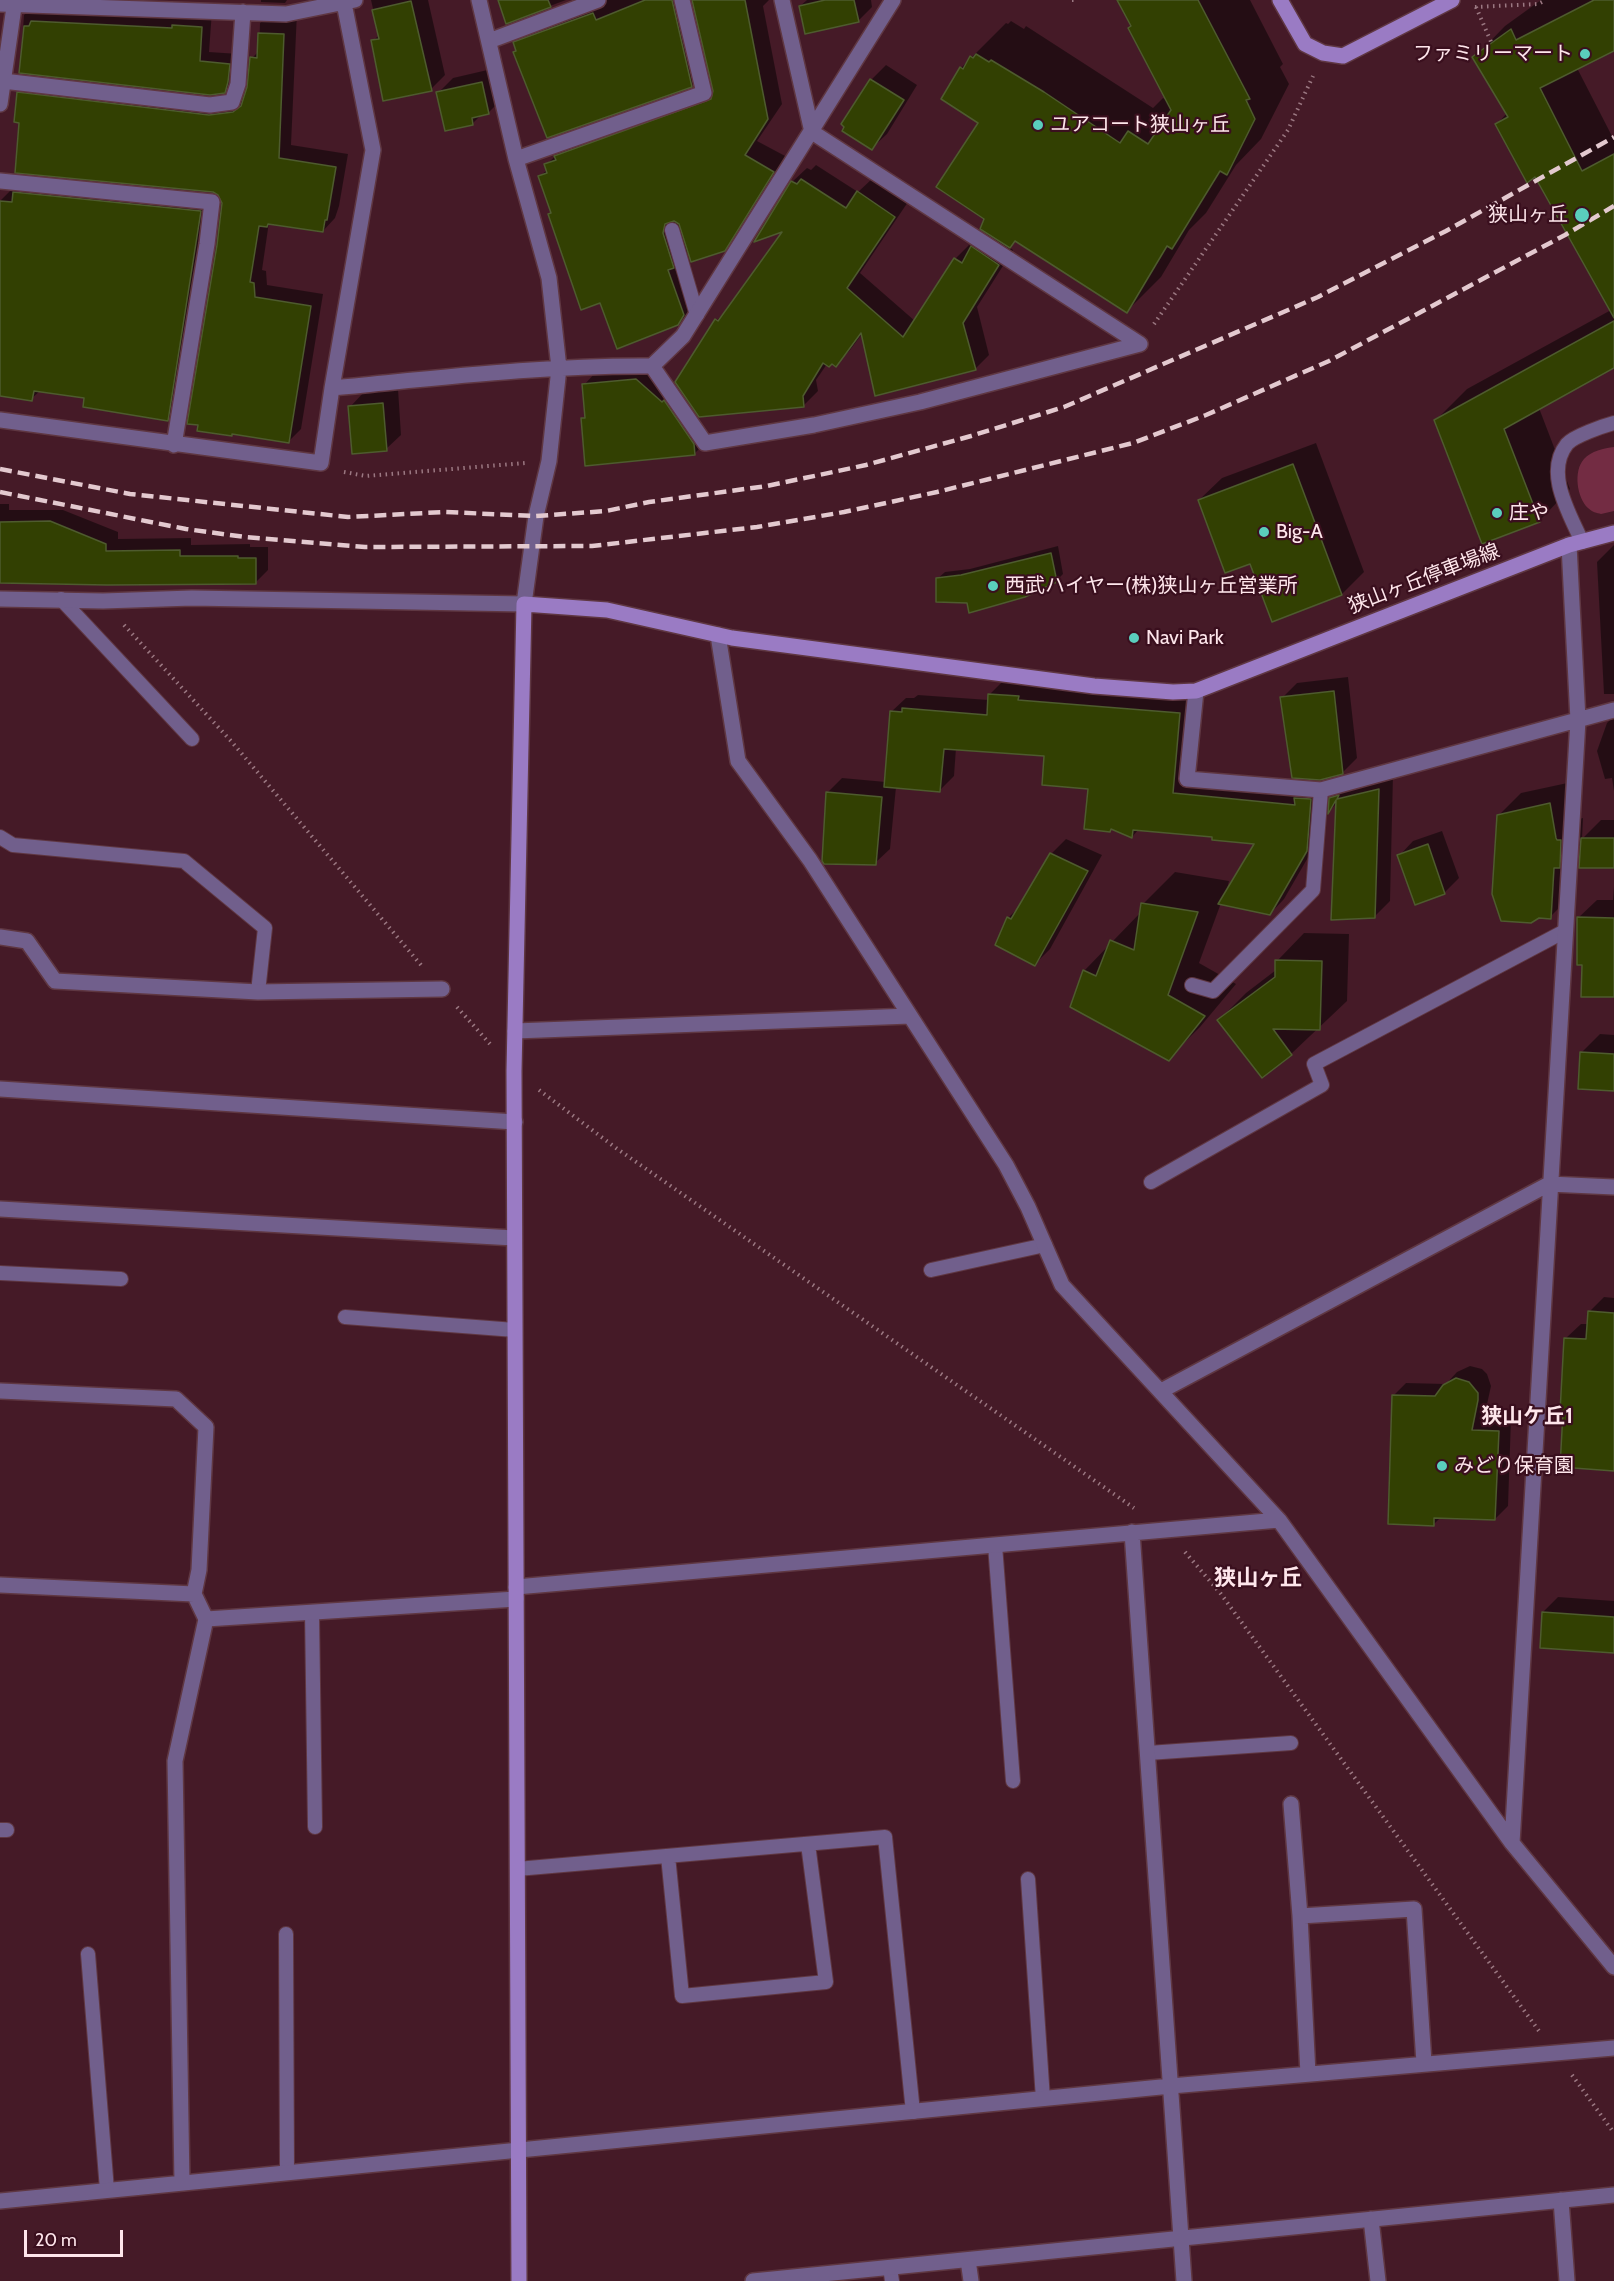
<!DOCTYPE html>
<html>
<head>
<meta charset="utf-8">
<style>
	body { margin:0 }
	#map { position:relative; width:1614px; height:2281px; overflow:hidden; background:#451a27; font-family:Cabin,sans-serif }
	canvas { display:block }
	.scale { position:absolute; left:24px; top:2230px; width:99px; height:27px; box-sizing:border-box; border:3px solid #fee6eb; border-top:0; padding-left:8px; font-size:18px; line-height:21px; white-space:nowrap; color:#fee6eb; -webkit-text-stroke:4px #3a0f1e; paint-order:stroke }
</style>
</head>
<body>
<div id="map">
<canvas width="1614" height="2281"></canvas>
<div class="scale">20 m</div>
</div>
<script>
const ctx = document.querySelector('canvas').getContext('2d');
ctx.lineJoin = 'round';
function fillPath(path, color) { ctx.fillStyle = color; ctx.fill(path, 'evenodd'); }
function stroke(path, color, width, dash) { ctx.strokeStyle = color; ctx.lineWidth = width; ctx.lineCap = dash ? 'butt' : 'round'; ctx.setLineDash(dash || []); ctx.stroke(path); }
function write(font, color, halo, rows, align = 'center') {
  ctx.font = font + ' Cabin,"Noto Sans JP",sans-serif'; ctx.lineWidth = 4.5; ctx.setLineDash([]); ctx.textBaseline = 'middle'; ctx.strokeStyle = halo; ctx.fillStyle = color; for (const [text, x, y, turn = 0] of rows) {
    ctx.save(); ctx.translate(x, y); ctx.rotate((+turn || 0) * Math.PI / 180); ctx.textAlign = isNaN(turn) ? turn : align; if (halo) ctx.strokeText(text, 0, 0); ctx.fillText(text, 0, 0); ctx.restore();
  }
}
fillPath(new Path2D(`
	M 1614,447 L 1614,511 L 1601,514 C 1597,513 1592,512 1588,508 C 1577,498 1573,471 1584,459 C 1591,451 1604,448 1614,447 Z`), '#732c43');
fillPath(new Path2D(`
	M 261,0 L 287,0 L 285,3 L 261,2 Z
	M 371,0 L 428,0 L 445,75 L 431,89 L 373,41 L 379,35 Z
	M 500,0 L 566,0 L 507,22 Z
	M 605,0 L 689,0 L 706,71 L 692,85 L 548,136 L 515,43 L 529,29 Z
	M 692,0 L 769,0 L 763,6 L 782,104 L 757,141 L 787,157 L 738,235 L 724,250 L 689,251 L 682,258 L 692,309 L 678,324 L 601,301 L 550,214 L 552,212 L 539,177 L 548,169 L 546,165 L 570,142 L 715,90 Z
	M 807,0 L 871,0 L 872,7 L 858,21 L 800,6 Z
	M 1119,0 L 1250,0 L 1283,64 L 1280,67 L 1289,84 L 1261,139 L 1236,165 L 1206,213 L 1189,230 L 1161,277 L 1127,311 L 1016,240 L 1009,247 L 1013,250 L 977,307 L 989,355 L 975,369 L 862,334 L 850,350 L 836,365 L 832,362 L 827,364 L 816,380 L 818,391 L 803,406 L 717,320 L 731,306 L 786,229 L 792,182 L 807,168 L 811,170 L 816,165 L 858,192 L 873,178 L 908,202 L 860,273 L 915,321 L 955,259 L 969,245 L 972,247 L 987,232 L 980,123 L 961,68 L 1006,23 L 1008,24 L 1011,21 L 1024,29 L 1026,26 L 1153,108 L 1163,98 L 1168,101 Z
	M 1541,0 L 1614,0 L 1614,49 L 1577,68 L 1614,140 L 1614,367 L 1539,408 L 1570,489 L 1539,521 L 1436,420 L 1467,389 L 1611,310 L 1536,175 L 1497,124 L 1507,113 L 1474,58 L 1505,26 Z
	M 34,5 L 212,11 L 209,52 L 239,54 L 234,81 L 224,92 L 20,72 L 24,15 Z
	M 273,11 L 297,12 L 291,145 L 348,154 L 339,206 L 335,218 L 323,231 L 269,222 L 262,270 L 266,271 L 267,285 L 323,294 L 301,429 L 288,442 L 233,432 L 218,246 L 222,197 L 213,191 L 20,121 L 18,93 L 31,80 L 222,103 L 245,100 L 249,87 L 252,58 L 259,51 L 260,23 Z
	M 886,65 L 917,85 L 887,134 L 872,148 L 871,80 Z
	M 496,68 L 503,98 L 488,113 L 481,115 L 472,124 L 438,93 L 453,78 Z
	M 14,187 L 215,196 L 182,404 L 168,419 L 86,397 L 40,391 L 31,399 L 0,395 L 0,201 Z
	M 648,369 L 706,442 L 695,453 L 583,419 L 586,416 L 584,385 L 595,373 Z
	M 398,389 L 401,435 L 386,449 L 350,407 L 364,392 Z
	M 1316,443 L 1364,572 L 1342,594 L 1251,562 L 1199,500 L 1222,478 Z
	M 0,504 L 9,504 L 9,510 L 63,510 L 118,532 L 118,539 L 191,538 L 191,545 L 250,544 L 250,547 L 268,547 L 268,570 L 256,582 L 0,581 Z
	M 1614,545 L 1614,694 L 1604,694 L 1597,562 Z
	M 1058,546 L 1063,574 L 1056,581 L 969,602 L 937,579 L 945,572 L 970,569 Z
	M 1348,677 L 1357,758 L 1342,773 L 1282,698 L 1297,683 Z
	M 1004,680 L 1032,682 L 1032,686 L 1193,700 L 1186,780 L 1325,785 L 1321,835 L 1284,899 L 1270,914 L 1221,903 L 1199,963 L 1236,984 L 1200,1027 L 1168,1059 L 1084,971 L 1142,911 L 1143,904 L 1175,872 L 1229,881 L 1226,893 L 1256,843 L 1214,836 L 1139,829 L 1132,837 L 1090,787 L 1046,754 L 956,748 L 954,776 L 939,791 L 896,787 L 890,849 L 875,863 L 827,793 L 842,778 L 886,782 L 891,712 L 906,698 L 914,698 L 918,695 L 989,700 L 990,694 Z
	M 1614,716 L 1614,791 L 1612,778 L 1605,779 L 1597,751 L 1607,723 Z
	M 1393,775 L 1390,901 L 1375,916 L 1337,803 L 1330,810 L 1331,798 L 1346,783 Z
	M 1572,782 L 1579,819 L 1583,818 L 1582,839 L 1601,820 L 1614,820 L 1614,866 L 1582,843 L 1575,850 L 1572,895 L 1550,917 L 1499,815 L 1521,793 Z
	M 1442,831 L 1459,878 L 1444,893 L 1399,856 L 1413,841 Z
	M 1066,839 L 1102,855 L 1050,949 L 1035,964 L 997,945 L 1008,918 L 1021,905 L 1051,854 Z
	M 1614,887 L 1614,996 L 1583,963 L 1578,918 L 1597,900 L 1613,900 Z
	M 1304,933 L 1349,934 L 1347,1001 L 1291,1054 L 1219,1020 L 1246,993 L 1276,970 L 1277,961 Z
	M 1600,1034 L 1614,1035 L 1614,1090 L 1582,1052 Z
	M 1604,1297 L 1614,1298 L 1614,1470 L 1566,1338 L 1581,1324 L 1588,1324 L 1589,1312 Z
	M 1470,1366 L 1482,1369 L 1487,1374 L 1491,1386 L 1484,1418 L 1511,1419 L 1508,1506 L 1495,1519 L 1441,1517 L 1434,1524 L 1393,1396 L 1406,1383 L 1446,1384 L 1457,1372 Z
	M 1558,1597 L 1614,1601 L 1614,1652 L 1543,1612 Z`), '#0007');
const building = new Path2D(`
	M 498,0 L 548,0 L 551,7 L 506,24 Z
	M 645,0 L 672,0 L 692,87 L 547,138 L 513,52 L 516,51 L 513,42 L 593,13 L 596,20 Z
	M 692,0 L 745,0 L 768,119 L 745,155 L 774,172 L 725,251 L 691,262 L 679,224 L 674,221 L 665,224 L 663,233 L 674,268 L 668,270 L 684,315 L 678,325 L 617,349 L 600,303 L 581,310 L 548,214 L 551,213 L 538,176 L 547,173 L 544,164 L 556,160 L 554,156 L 711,99 L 713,91 Z
	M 825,0 L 854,0 L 859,22 L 805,34 L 799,6 Z
	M 1117,0 L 1198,0 L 1250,99 L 1246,100 L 1255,119 L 1227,175 L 1220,171 L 1172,249 L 1167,246 L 1127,313 L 1015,241 L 1010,248 L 980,229 L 984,219 L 936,187 L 978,123 L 941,99 L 960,67 L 963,69 L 970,56 L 973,58 L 976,54 L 989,62 L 991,60 L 1044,92 L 1120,143 L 1128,131 L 1148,144 L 1171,110 L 1128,28 L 1131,26 Z
	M 1594,0 L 1614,0 L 1614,51 L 1540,88 L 1582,171 L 1614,154 L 1614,318 L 1535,177 L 1527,183 L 1495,124 L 1508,117 L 1472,57 L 1511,29 L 1516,40 Z
	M 411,1 L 432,91 L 383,101 L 371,40 L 379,39 L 372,10 Z
	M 31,21 L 172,28 L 172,25 L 202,27 L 200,61 L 230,64 L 228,82 L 225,93 L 210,95 L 19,73 L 24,26 L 29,26 Z
	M 258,33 L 284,34 L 279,158 L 336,167 L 327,220 L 325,220 L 323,232 L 268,224 L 267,227 L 259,226 L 250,282 L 254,283 L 255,297 L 311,306 L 289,443 L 232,434 L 232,436 L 197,431 L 198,425 L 187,424 L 217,245 L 222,203 L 218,195 L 213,192 L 15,173 L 19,123 L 14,122 L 17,92 L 209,115 L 233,112 L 241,106 L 247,87 L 250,57 L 257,58 Z
	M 870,79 L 904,100 L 872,150 L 842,131 L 844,127 L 841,124 Z
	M 482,82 L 489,114 L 472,118 L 473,125 L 445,131 L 436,92 Z
	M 801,179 L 846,208 L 857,191 L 895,217 L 847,288 L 903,337 L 954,258 L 962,263 L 971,246 L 999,265 L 963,323 L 976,370 L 875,396 L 861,333 L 836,367 L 832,364 L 829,367 L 823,363 L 803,396 L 804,407 L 699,417 L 675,382 L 715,319 L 718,321 L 782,232 L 754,242 L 791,181 L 797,184 Z
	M 13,192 L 201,211 L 168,421 L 83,407 L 84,398 L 34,391 L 32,401 L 0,396 L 0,201 L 12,202 Z
	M 1614,321 L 1614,368 L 1504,429 L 1540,522 L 1482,544 L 1434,420 Z
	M 636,379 L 662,402 L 664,400 L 694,444 L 695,455 L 585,466 L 581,418 L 585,418 L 582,384 Z
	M 383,403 L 387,451 L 352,454 L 348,406 Z
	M 1293,464 L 1342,595 L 1272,622 L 1250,564 L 1225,573 L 1198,500 Z
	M 50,521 L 106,544 L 106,551 L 180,550 L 180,556 L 238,556 L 238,558 L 256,558 L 256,584 L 107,585 L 0,583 L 0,522 Z
	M 1051,553 L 1057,582 L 1025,597 L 969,613 L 967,603 L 936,602 L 936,578 L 961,575 Z
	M 1334,691 L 1343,774 L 1320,780 L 1292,778 L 1280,697 Z
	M 988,694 L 1019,696 L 1018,700 L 1180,713 L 1173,793 L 1295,805 L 1294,798 L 1311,799 L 1307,851 L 1270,915 L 1218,904 L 1254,844 L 1212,840 L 1212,837 L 1133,830 L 1132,838 L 1111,829 L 1110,832 L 1084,829 L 1088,789 L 1042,785 L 1044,756 L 944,749 L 940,792 L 884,787 L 890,711 L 902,712 L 902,708 L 987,715 Z
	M 1379,789 L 1375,918 L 1331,920 L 1336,800 L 1328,814 L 1329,798 L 1339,795 L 1337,799 Z
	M 826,792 L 882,797 L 876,865 L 824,864 L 822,861 Z
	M 1550,803 L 1556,838 L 1557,840 L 1561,840 L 1560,868 L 1554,868 L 1551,919 L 1539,918 L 1531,923 L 1501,921 L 1492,894 L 1497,815 Z
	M 1581,838 L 1614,838 L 1614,868 L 1579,868 Z
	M 1428,844 L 1445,894 L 1415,905 L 1397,855 Z
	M 1050,853 L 1088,871 L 1035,966 L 995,945 L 1007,917 L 1011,919 Z
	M 1141,903 L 1198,912 L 1168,995 L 1205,1016 L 1169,1061 L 1070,1007 L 1083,970 L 1096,976 L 1110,940 L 1134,950 Z
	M 1577,917 L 1614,918 L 1614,997 L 1581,997 L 1582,965 L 1577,965 Z
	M 1275,960 L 1322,961 L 1320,1030 L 1273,1029 L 1292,1055 L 1262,1078 L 1217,1020 L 1275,977 Z
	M 1580,1052 L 1614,1054 L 1614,1091 L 1578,1089 Z
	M 1588,1311 L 1614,1313 L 1614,1471 L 1560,1467 L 1563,1412 L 1560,1412 L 1564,1338 L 1586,1339 Z
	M 1456,1378 L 1469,1382 L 1478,1393 L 1478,1400 L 1472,1430 L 1499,1431 L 1495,1520 L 1434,1518 L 1434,1526 L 1388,1524 L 1392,1395 L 1435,1396 L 1443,1385 Z
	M 1542,1612 L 1614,1617 L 1614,1653 L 1540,1648 Z`);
fillPath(building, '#324002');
stroke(building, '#4e5b2e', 1.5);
const lane = new Path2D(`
	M 672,230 L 697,315
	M 1582,542 C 1570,514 1544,473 1567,444 C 1574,436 1603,426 1614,423
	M 61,599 L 192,739
	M 0,837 L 13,845 L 184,861 L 265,928 L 258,992
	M 1192,985 L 1213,991 L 1313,890 L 1321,790
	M 1151,1182 L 1322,1085 L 1314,1064 L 1565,931
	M 931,1270 L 1045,1245
	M 0,1273 L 121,1279
	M 345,1317 L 515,1330
	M 995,1545 L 1013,1781
	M 312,1612 L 315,1827
	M 1148,1753 L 1291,1743
	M 0,1830 L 7,1830
	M 668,1856 L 682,1996 L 826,1982 L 808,1844
	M 517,1869 L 885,1837 L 913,2112
	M 1028,1879 L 1043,2099
	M 286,1934 L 287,2173
	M 88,1954 L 107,2190
	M 890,2267 L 892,2281`);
const street = new Path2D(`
	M 0,4 L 286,14 L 355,0
	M 489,41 L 598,0
	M 3,81 L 210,105 L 232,102 L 238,84 L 243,12
	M 0,104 L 15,0
	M 516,159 L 704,93 L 682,0
	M 0,181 L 212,202 L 207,244 L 174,445
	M 652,366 L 705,443 L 814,425 L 920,402 L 1140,344 L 812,132 L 782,0
	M 332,388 C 438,378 545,365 652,366 L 683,336 L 893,0
	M 0,420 L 321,463 L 332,388 L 373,150 L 344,3
	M 0,599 L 103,601 L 192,598 L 524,604 L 536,516 L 549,461 L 559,368 L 549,278 L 516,159 L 479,0
	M 718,635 L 738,761 L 810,860 L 1006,1165 L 1028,1207 L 1062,1285 L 1279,1520 L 1512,1843 L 1614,1967
	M 1196,691 L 1187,779 L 1321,790 L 1614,710
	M 0,937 L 27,941 L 55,981 L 258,992 L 442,989
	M 515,1031 L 910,1016
	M 0,1089 L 515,1122
	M 0,1209 L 514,1238
	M 0,1391 L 176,1399 L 206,1427 L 199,1570 L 194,1594
	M 1161,1391 L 1549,1184 L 1614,1187
	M 1132,1532 L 1184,2281
	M 0,1585 L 194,1594 L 206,1619 L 516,1599
	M 516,1587 L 1279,1520
	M 1291,1804 L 1300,1916 L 1414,1909 L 1424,2063
	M 1512,1843 L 1578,720 L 1569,545
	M 1300,1916 L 1308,2074
	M 182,2183 L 175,1761 L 206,1619
	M 1561,2200 L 1567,2281
	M 0,2201 L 1171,2086 L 1614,2048
	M 1371,2219 L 1378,2281
	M 968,2260 L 971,2281
	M 753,2281 L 1614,2195`);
const secondary = new Path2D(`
	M 1280,0 L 1305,44 L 1323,53 L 1343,56 L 1452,0
	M 519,2281 L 514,1071 L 524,604 L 607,610 L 732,638 L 1094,686 L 1173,692 L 1196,691 L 1569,545 L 1614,533`);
stroke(lane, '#5f3742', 16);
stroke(street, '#5f3742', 18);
stroke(secondary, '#5f3742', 18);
stroke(new Path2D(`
	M 1072,0 L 1076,0
	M 1475,7 L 1538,4 L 1546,0
	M 1476,7 L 1492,44
	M 1154,324 L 1288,130 L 1313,76
	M 344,472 L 366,476 L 525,463
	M 124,625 L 231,741 L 421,965
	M 457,1007 L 490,1044
	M 539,1090 L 616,1148 L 1134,1508
	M 1185,1552 L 1221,1594 L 1539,2031
	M 1572,2075 L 1614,2133`), '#9b7882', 4, [1.5, 4.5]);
stroke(lane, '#715f8c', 14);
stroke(street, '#715f8c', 15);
stroke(secondary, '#9a7bc4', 15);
stroke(new Path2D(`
	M 0,469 L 130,494 L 348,517 L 445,512 L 536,516 L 606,511 L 649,502 L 767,486 L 866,465 L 971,436 L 1064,407 L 1318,297 L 1446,231 L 1614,137
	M 0,492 L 186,529 L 245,537 L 365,547 L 592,546 L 757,527 L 844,512 L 937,492 L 1133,443 L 1206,415 L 1329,361 L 1565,235 L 1614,206`), '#e3c9cf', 4.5, [12, 6]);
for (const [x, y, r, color] of [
	[1585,54,6,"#5acebd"],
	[1038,125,6,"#5acebd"],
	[1582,215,8,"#5acebd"],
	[1497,513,6,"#5acebd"],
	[1264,532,6,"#5acebd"],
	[993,586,6,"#5acebd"],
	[1134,638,6,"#5acebd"],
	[1442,1466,6,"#5acebd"]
]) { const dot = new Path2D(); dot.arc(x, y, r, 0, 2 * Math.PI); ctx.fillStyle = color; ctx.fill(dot); stroke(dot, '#3a0f1e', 2); }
write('20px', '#fee6eb', '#3a0f1e', [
	["ファミリーマート",1573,54,"right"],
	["ユアコート狭山ヶ丘",1050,125],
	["狭山ヶ丘",1568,215,"right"],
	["庄や",1509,513],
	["Big-A",1276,532],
	["西武ハイヤー(株)狭山ヶ丘営業所",1005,586],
	["Navi Park",1146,638],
	["みどり保育園",1454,1466]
], 'left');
write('20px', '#fee6eb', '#3a0f1e', [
	["狭山ヶ丘停車場線",1424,579,-21]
]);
write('bold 21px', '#fee6eb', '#3a0f1e', [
	["狭山ケ丘1",1527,1417]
]);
write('bold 22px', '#fee6eb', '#3a0f1e', [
	["狭山ヶ丘",1258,1579]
]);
</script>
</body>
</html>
